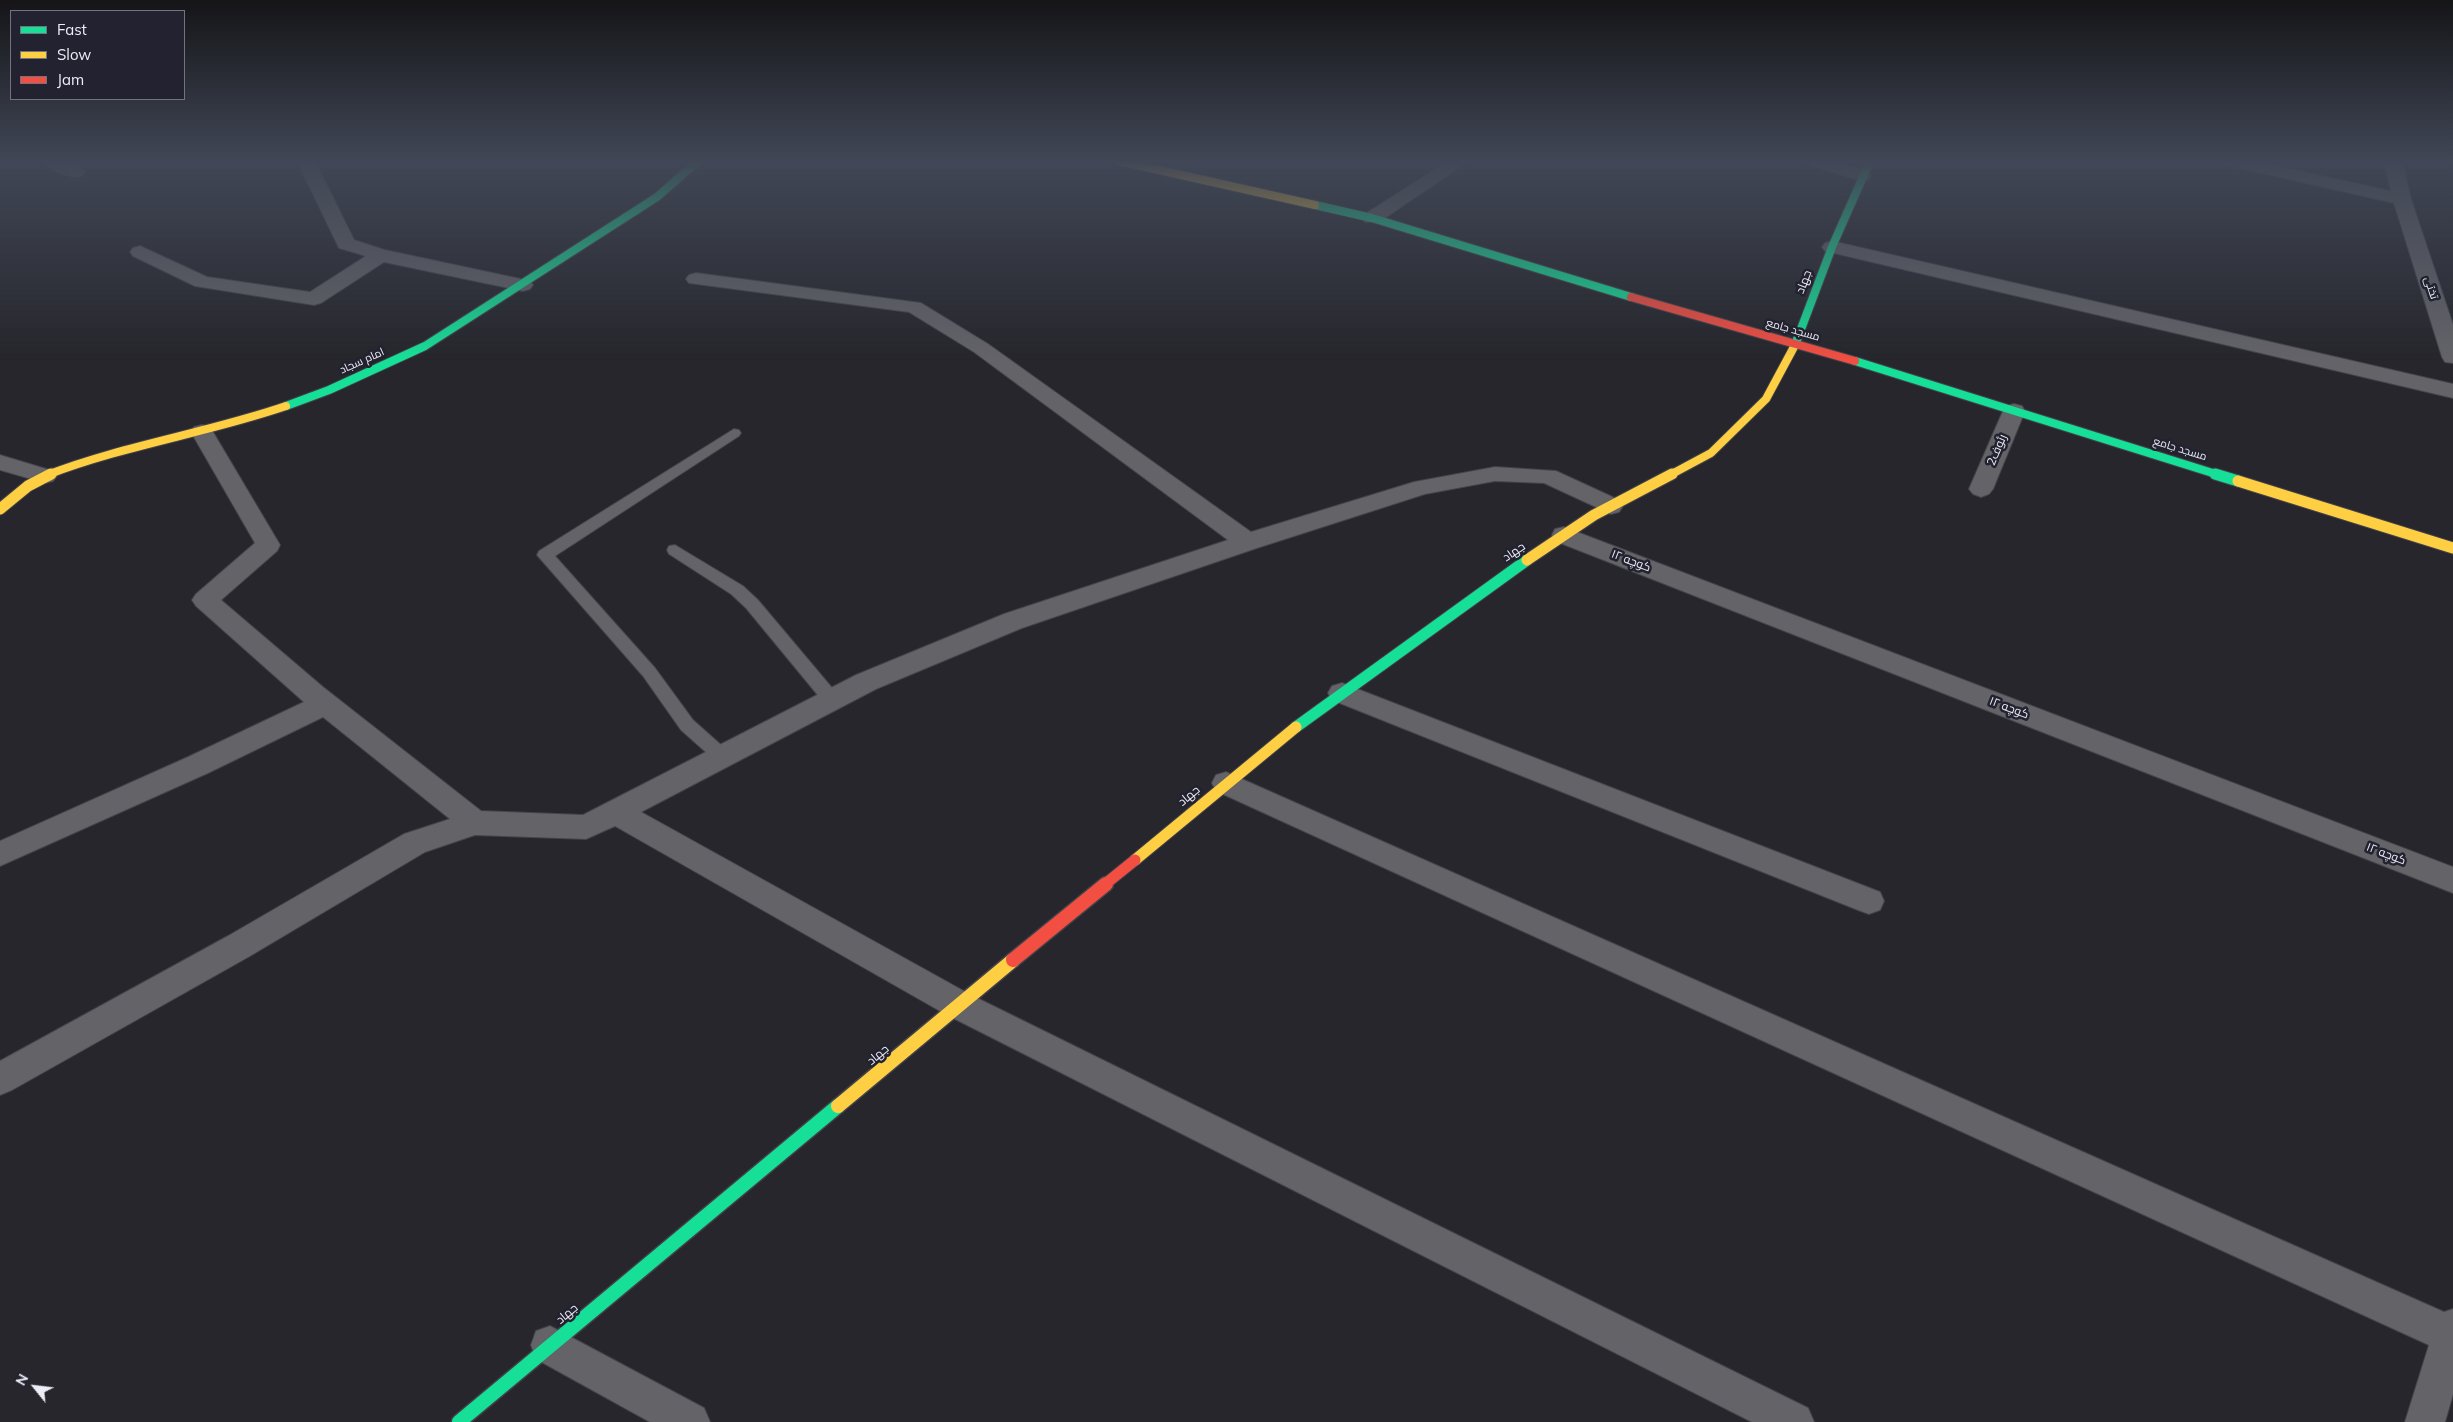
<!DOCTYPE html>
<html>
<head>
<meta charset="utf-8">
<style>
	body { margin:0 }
	#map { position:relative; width:2453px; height:1422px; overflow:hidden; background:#26262c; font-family:Mulish,sans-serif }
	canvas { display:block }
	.legend { position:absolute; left:10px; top:10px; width:175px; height:90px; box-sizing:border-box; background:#222230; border:1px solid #737380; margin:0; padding:6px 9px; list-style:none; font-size:15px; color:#ededf7 }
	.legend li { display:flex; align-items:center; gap:10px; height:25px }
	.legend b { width:25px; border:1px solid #737380 }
	.north { position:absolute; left:10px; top:1362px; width:50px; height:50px; -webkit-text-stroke:4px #222230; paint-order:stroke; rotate:299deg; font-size:14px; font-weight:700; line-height:20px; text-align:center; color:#ededf7 }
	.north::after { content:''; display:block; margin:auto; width:18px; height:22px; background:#ededf7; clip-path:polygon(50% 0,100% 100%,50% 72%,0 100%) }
</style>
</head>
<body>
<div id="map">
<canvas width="2453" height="1422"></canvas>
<ul class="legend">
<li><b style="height:6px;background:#16e098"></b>Fast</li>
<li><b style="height:6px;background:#ffcf43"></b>Slow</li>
<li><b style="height:6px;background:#f24e42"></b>Jam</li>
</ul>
<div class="north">N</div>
</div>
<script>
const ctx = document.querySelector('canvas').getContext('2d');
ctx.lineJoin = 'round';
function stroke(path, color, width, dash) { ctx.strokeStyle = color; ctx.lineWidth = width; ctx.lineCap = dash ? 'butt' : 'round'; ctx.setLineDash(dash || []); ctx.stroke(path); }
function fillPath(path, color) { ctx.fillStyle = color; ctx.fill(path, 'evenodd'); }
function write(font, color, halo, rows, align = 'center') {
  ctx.font = font + ' Mulish,Cairo,sans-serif'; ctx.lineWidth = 5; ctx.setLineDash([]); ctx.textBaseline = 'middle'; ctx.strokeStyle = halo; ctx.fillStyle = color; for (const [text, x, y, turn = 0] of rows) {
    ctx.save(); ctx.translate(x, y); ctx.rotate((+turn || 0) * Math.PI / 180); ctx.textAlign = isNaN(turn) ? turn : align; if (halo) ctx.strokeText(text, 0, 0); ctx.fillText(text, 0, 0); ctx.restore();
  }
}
const lane = new Path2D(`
	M 734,429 L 739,430 L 741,433 L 739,436 L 555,556 L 655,668 L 693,720 L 729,752 L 732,757 L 729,762 L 723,764 L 717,762 L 681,730 L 643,676 L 537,555 L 539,551 Z
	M 675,545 L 743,586 L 758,600 L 838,695 L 841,700 L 838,705 L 832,707 L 826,705 L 746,608 L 731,594 L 669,554 L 667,550 L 669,546 Z`);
const street = new Path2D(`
	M 43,161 C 57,160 76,159 85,172 L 82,176 C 71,179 50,171 43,161 Z
	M 297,161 L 315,161 L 354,240 L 385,250 L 530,281 L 533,285 L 530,289 L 523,291 L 384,262 L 321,303 L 314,305 L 195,286 L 133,256 L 130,252 L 133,248 L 140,246 L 207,277 L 310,292 L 366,256 L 339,248 Z
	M 1448,161 L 1469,161 L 1379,222 L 1365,222 L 1363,218 L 1365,214 Z
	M 1806,161 L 1832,161 L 1868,172 L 1871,176 L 1868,180 L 1862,181 L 1809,165 Z
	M 2221,161 L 2253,161 L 2391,191 L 2384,161 L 2402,161 L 2411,199 L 2453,325 L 2453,363 L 2445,362 L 2442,357 L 2394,203 L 2230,166 L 2224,165 Z
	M 1832,241 L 2453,384 L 2453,398 L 1825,251 L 1822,247 L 1825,243 Z
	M 696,273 L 921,303 L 988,344 L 1251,532 L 1414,482 L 1495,467 L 1556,471 L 1619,500 L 1623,506 L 1619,512 L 1611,514 L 1544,483 L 1495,481 L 1425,494 L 1257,548 L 1022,628 L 876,689 L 641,812 L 971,995 L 1808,1408 L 1814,1422 L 1752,1422 L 947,1015 L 615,826 L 586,839 L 475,835 L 425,852 L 250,956 L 12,1090 L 0,1095 L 0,1061 L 228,936 L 404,834 L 450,819 L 323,717 L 208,773 L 0,866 L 0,841 L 188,757 L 304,702 L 196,606 L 192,600 L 196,594 L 255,543 L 191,432 L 194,427 L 202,425 L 210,427 L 280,545 L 277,551 L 221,600 L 323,687 L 481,811 L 583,815 L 856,675 L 1004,614 L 1228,540 L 974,352 L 909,312 L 689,283 L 686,279 L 689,275 Z
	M 2014,404 L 2022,406 L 2025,411 L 1993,489 L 1989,494 L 1981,497 L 1973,494 L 1969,489 L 2003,411 L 2006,406 Z
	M 0,455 L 53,471 L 57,476 L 53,481 L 45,483 L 0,470 Z
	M 1564,527 L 2453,867 L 2453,893 L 1555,541 L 1552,535 L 1555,529 Z
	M 1342,683 L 1880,892 L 1884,901 L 1880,910 L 1869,914 L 1858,910 L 1332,700 L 1328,693 L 1332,686 Z
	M 1226,772 L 2444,1312 L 2453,1309 L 2453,1394 L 2445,1422 L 2405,1422 L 2429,1345 L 1216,791 L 1212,783 L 1216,775 Z
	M 550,1326 L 704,1408 L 710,1422 L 650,1422 L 536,1359 L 531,1345 L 536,1331 Z`);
const fastFar2 = new Path2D(`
	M 1315,205 L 1372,218 L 1631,297
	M 1795,345 L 1832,247 L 1870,161
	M 1855,361 L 2219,475
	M 286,406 L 329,390 L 425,346 L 657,197 L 698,161`);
const fastFar1 = new Path2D(`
	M 2215,474 L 2238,481
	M 1296,727 L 1527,560`);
const fast = new Path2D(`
	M 459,1422 L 838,1106`);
const slowFar2 = new Path2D(`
	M 1119,161 L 1315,205
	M 47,475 C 125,445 207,433 286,406
	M 1670,475 L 1711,453 L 1766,399 L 1795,345`);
const slowFar1 = new Path2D(`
	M 2238,481 L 2453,548
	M 0,509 L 28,486 L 51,474
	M 1527,560 L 1594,515 L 1672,474
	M 1135,860 L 1296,727`);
const slow = new Path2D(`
	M 838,1106 L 1013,960`);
const jamFar2 = new Path2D(`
	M 1631,297 L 1855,361`);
const jamFar1 = new Path2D(`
	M 1104,885 L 1135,860`);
const jam = new Path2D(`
	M 1013,960 L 1106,884`);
stroke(lane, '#44434a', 2);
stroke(street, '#44434a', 2);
stroke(fastFar2, '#44434a', 10);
stroke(fastFar1, '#44434a', 13);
stroke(fast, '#44434a', 17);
stroke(slowFar2, '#44434a', 10);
stroke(slowFar1, '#44434a', 13);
stroke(slow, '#44434a', 17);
stroke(jamFar2, '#44434a', 10);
stroke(jamFar1, '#44434a', 13);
stroke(jam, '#44434a', 17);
fillPath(lane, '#636368');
fillPath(street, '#636368');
stroke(fastFar2, '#16e098', 8);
stroke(fastFar1, '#16e098', 11);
stroke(fast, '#16e098', 14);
stroke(slowFar2, '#ffcf43', 8);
stroke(slowFar1, '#ffcf43', 11);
stroke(slow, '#ffcf43', 14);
stroke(jamFar2, '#f24e42', 8);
stroke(jamFar1, '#f24e42', 11);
stroke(jam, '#f24e42', 14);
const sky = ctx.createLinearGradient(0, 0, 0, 360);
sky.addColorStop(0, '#151518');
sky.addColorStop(0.45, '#414756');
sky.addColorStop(1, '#41475600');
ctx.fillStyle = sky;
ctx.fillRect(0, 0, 2453, 360);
write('11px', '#ededf7', '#222230', [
	["تختی",2431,288,72],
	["مسجد جامع",1793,330,16],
	["امام سجاد",362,361,-24],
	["مسجد جامع",2180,449,17]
]);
write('12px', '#ededf7', '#222230', [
	["جهاد",1804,282,-69],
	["رئوف2",1997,450,-67],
	["جهاد",1514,552,-34],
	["کوچه ۱۲",1631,561,21],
	["کوچه ۱۲",2009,708,21],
	["جهاد",1189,796,-40],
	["کوچه ۱۲",2386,854,21],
	["جهاد",878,1055,-40],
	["جهاد",567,1314,-40]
]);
</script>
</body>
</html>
